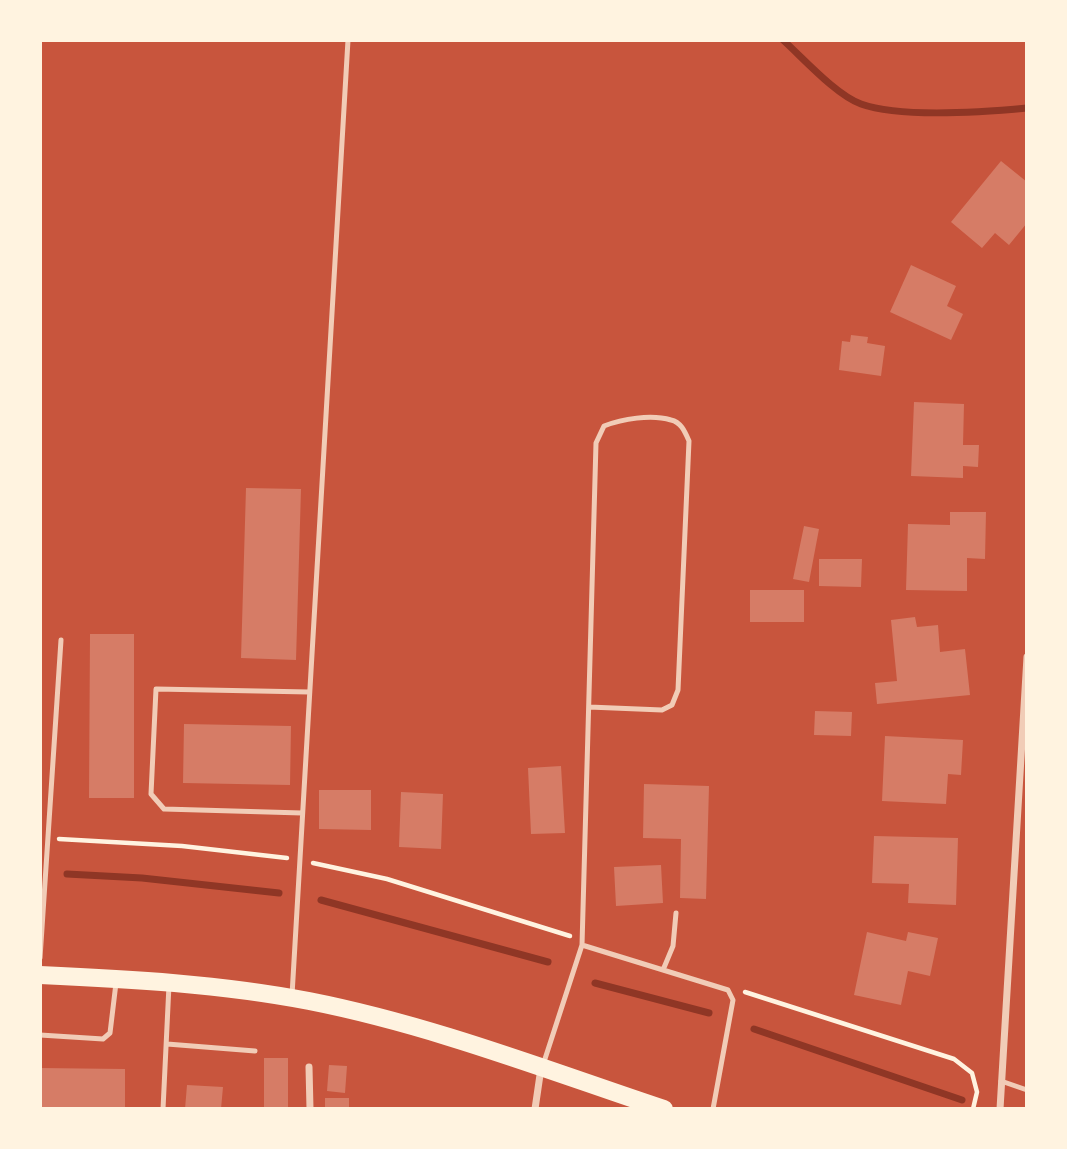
<!DOCTYPE html>
<html>
<head>
<meta charset="utf-8">
<style>
	body { margin:0 }
	#map { position:relative; width:1067px; height:1149px; overflow:hidden; background:#c8553d; font-family:"Public Sans",sans-serif }
	canvas { display:block }
	.frame { position:absolute; inset:0; border:42px solid #fff3e0; pointer-events:none }
</style>
</head>
<body>
<div id="map">
<canvas width="1067" height="1149"></canvas>
<div class="frame"></div>
</div>
<script>
const ctx = document.querySelector('canvas').getContext('2d');
ctx.lineJoin = 'round';
function stroke(path, color, width, dash) { ctx.strokeStyle = color; ctx.lineWidth = width; ctx.lineCap = dash ? 'butt' : 'round'; ctx.setLineDash(dash || []); ctx.stroke(path); }
function fillPath(path, color) { ctx.fillStyle = color; ctx.fill(path, 'evenodd'); }
stroke(new Path2D(`
	M 783,40 C 803,58 836,95 861,104 C 900,118 984,112 1027,108
	M 67,874 L 142,878 L 279,893
	M 321,900 L 548,962
	M 595,983 L 709,1013
	M 754,1029 L 962,1100`), '#8f3625', 7);
fillPath(new Path2D(`
	M 1001,161 L 1027,182 L 1027,223 L 1009,245 L 995,233 L 982,248 L 951,222 Z
	M 911,265 L 956,286 L 947,306 L 963,314 L 951,340 L 890,312 Z
	M 851,335 L 868,337 L 867,343 L 885,346 L 881,376 L 839,370 L 842,341 L 850,342 Z
	M 914,402 L 964,404 L 963,445 L 979,445 L 978,467 L 963,466 L 963,478 L 911,476 Z
	M 246,488 L 301,489 L 296,660 L 241,658 Z
	M 950,512 L 986,512 L 985,559 L 967,558 L 967,591 L 906,590 L 908,524 L 950,525 Z
	M 804,526 L 819,529 L 809,582 L 793,579 Z
	M 819,559 L 862,559 L 861,587 L 819,586 Z
	M 750,590 L 804,590 L 804,622 L 750,622 Z
	M 915,617 L 917,627 L 938,625 L 940,652 L 965,649 L 970,695 L 877,704 L 875,683 L 897,681 L 891,620 Z
	M 90,634 L 134,634 L 134,798 L 89,798 Z
	M 815,711 L 852,712 L 851,736 L 814,735 Z
	M 184,724 L 291,726 L 290,785 L 183,783 Z
	M 885,736 L 963,740 L 961,775 L 948,774 L 946,804 L 882,801 Z
	M 561,766 L 565,833 L 531,834 L 528,768 Z
	M 644,784 L 709,786 L 706,899 L 680,898 L 681,839 L 643,838 Z
	M 319,790 L 371,790 L 371,830 L 319,829 Z
	M 401,792 L 443,794 L 441,849 L 399,847 Z
	M 874,836 L 958,838 L 956,905 L 908,903 L 909,884 L 872,883 Z
	M 661,865 L 663,903 L 616,906 L 614,867 Z
	M 867,932 L 906,941 L 908,932 L 938,938 L 930,976 L 908,971 L 901,1005 L 854,995 Z
	M 264,1058 L 288,1058 L 288,1109 L 264,1109 Z
	M 329,1065 L 347,1066 L 345,1093 L 327,1091 Z
	M 40,1068 L 125,1069 L 125,1109 L 40,1109 Z
	M 187,1085 L 223,1087 L 221,1109 L 185,1109 Z
	M 325,1098 L 349,1098 L 349,1109 L 325,1109 Z`), '#d67c66');
stroke(new Path2D(`
	M 59,839 L 182,846 L 287,858
	M 313,863 L 387,879 L 570,936
	M 745,992 L 954,1059 L 972,1073 L 977,1092 L 973,1109`), '#fff3e0', 4.5);
stroke(new Path2D(`
	M 302,813 L 164,809 L 151,794 L 156,689 L 309,692
	M 582,945 L 596,443 L 604,426 C 622,419 651,414 671,420 C 681,422 685,432 689,441 L 678,690 L 672,705 L 662,710 L 589,707
	M 40,958 L 61,640
	M 663,970 L 673,946 L 676,913
	M 292,995 L 348,40
	M 40,1035 L 103,1039 L 110,1033 L 116,983
	M 167,1044 L 255,1051
	M 543,1065 L 582,945 L 728,990 L 733,1000 L 713,1109
	M 1001,1081 L 1027,1090
	M 163,1109 L 169,985`), '#f1ccb7', 5);
stroke(new Path2D(`
	M 309,1067 L 310,1109
	M 535,1109 L 541,1068
	M 1000,1109 L 1027,657`), '#f1ccb7', 7);
stroke(new Path2D(`
	M 40,975 C 130,979 220,984 309,1001 C 431,1025 547,1070 664,1109`), '#fff3e0', 18);
</script>
</body>
</html>
